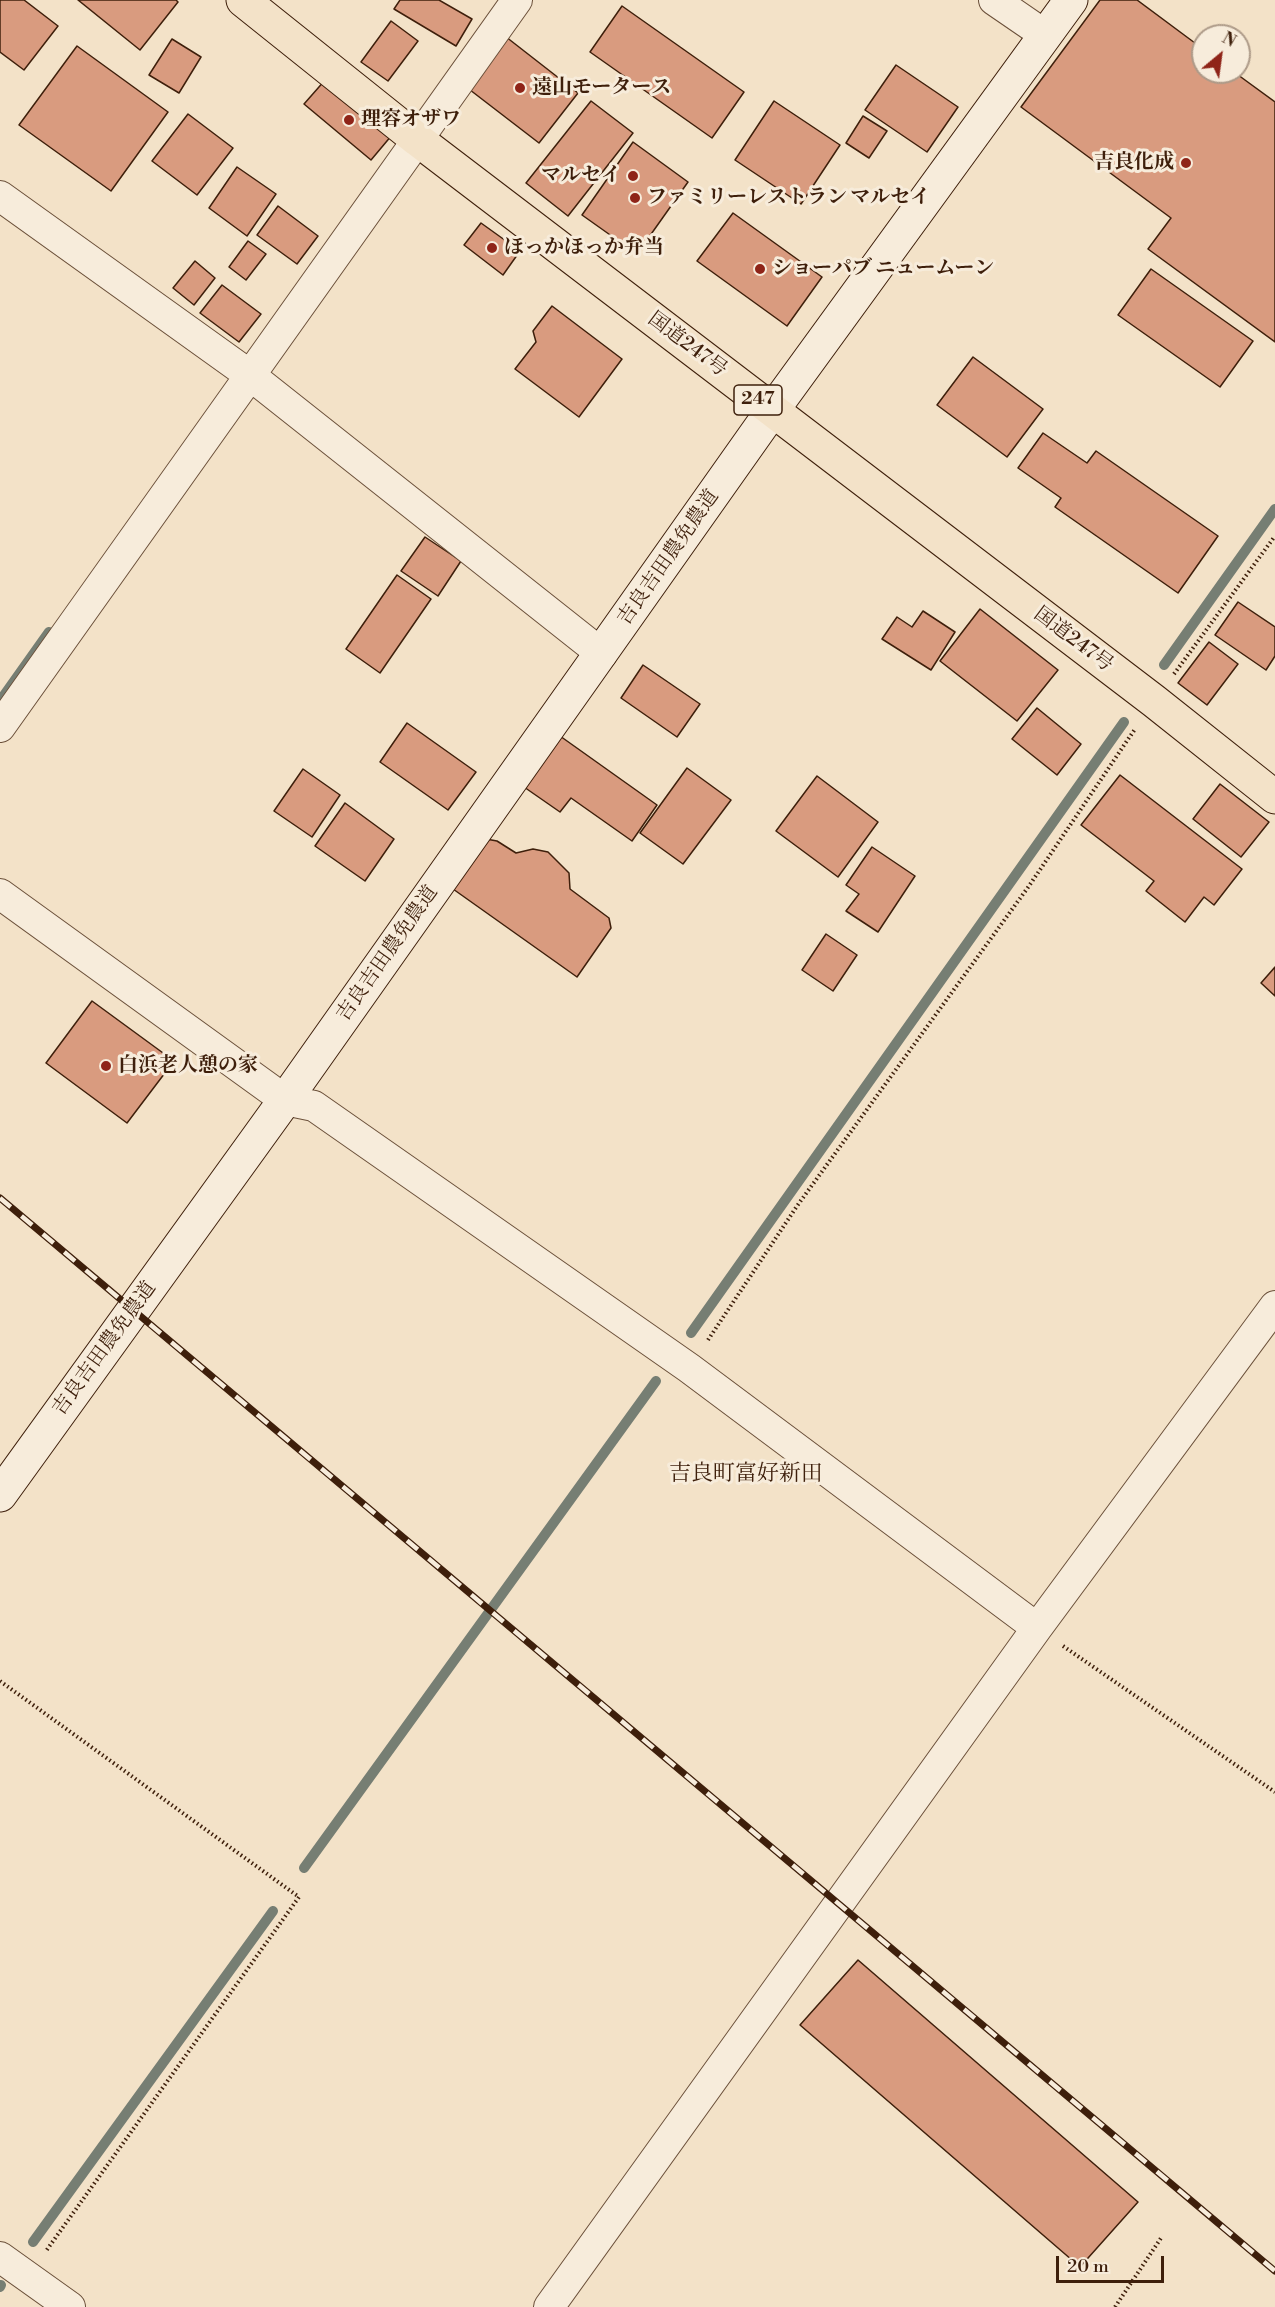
<!DOCTYPE html>
<html>
<head>
<meta charset="utf-8">
<style>
	body { margin:0 }
	#map { position:relative; width:1275px; height:2307px; overflow:hidden; background:#f3e2c8; font-family:"Libre Bodoni",serif }
	canvas { display:block }
	.north { position:absolute; left:1191px; top:24px; width:60px; height:60px; box-sizing:border-box; background:#f7ecdb; border:2px solid #ad9a88; border-radius:50%; rotate:29deg; font-size:16px; font-weight:700; line-height:24px; text-align:center; color:#3e1f0b }
	.north::after { content:''; display:block; margin:auto; width:21px; height:27px; background:#8f2418; clip-path:polygon(50% 0,100% 100%,50% 72%,0 100%) }
	.scale { position:absolute; left:1056px; top:2256px; width:108px; height:27px; box-sizing:border-box; border:3px solid #3e1f0b; border-top:0; padding-left:8px; font-size:18px; line-height:21px; white-space:nowrap; color:#3e1f0b; -webkit-text-stroke:4px #f7ecdb; paint-order:stroke }
</style>
</head>
<body>
<div id="map">
<canvas width="1275" height="2307"></canvas>
<div class="north">N</div>
<div class="scale">20 m</div>
</div>
<script>
const ctx = document.querySelector('canvas').getContext('2d');
ctx.lineJoin = 'round';
function stroke(path, color, width, dash) { ctx.strokeStyle = color; ctx.lineWidth = width; ctx.lineCap = dash ? 'butt' : 'round'; ctx.setLineDash(dash || []); ctx.stroke(path); }
function fillPath(path, color) { ctx.fillStyle = color; ctx.fill(path, 'evenodd'); }
function write(font, color, halo, rows, align = 'center') {
  ctx.font = font + ' "Libre Bodoni","Noto Serif JP",serif'; ctx.lineWidth = 6; ctx.setLineDash([]); ctx.textBaseline = 'middle'; ctx.strokeStyle = halo; ctx.fillStyle = color; for (const [text, x, y, turn = 0] of rows) {
    ctx.save(); ctx.translate(x, y); ctx.rotate((+turn || 0) * Math.PI / 180); ctx.textAlign = isNaN(turn) ? turn : align; if (halo) ctx.strokeText(text, 0, 0); ctx.fillText(text, 0, 0); ctx.restore();
  }
}
stroke(new Path2D(`
	M 1164,665 L 1275,509
	M 0,701 L 49,632
	M 691,1333 L 1124,722
	M 304,1868 L 656,1381
	M 33,2242 L 273,1911
	M 0,2287 L 1,2285`), '#767e73', 10);
const building = new Path2D(`
	M 0,0 L 24,0 L 58,26 L 24,70 L 0,52 Z
	M 78,0 L 176,0 L 178,2 L 140,50 Z
	M 400,0 L 439,0 L 472,19 L 456,46 L 394,9 Z
	M 1100,0 L 1137,0 L 1203,49 L 1203,72 L 1234,72 L 1275,102 L 1275,342 L 1148,249 L 1171,218 L 1021,107 Z
	M 622,6 L 744,92 L 712,138 L 590,52 Z
	M 391,21 L 418,41 L 388,81 L 361,62 Z
	M 501,33 L 578,93 L 539,143 L 461,83 Z
	M 172,39 L 201,57 L 179,93 L 149,75 Z
	M 77,46 L 168,112 L 111,191 L 19,125 Z
	M 896,65 L 958,107 L 927,152 L 865,110 Z
	M 326,79 L 392,135 L 371,160 L 304,104 Z
	M 591,101 L 633,133 L 568,216 L 526,183 Z
	M 774,101 L 840,145 L 801,204 L 735,160 Z
	M 188,114 L 233,148 L 197,195 L 152,161 Z
	M 863,116 L 887,131 L 869,158 L 846,143 Z
	M 633,142 L 688,182 L 637,254 L 582,215 Z
	M 237,167 L 276,194 L 247,236 L 209,208 Z
	M 278,206 L 318,236 L 297,264 L 257,235 Z
	M 733,213 L 822,277 L 787,326 L 697,261 Z
	M 481,223 L 520,251 L 503,275 L 464,245 Z
	M 248,241 L 266,254 L 246,280 L 229,267 Z
	M 195,261 L 215,278 L 194,305 L 173,288 Z
	M 1151,269 L 1253,341 L 1220,387 L 1118,315 Z
	M 222,285 L 261,314 L 239,342 L 200,313 Z
	M 552,306 L 622,359 L 579,417 L 515,369 L 536,342 L 533,331 Z
	M 973,357 L 1043,409 L 1007,457 L 937,405 Z
	M 1043,433 L 1087,463 L 1096,451 L 1218,536 L 1178,593 L 1055,507 L 1061,498 L 1018,468 Z
	M 425,537 L 461,561 L 438,596 L 401,571 Z
	M 397,575 L 431,599 L 380,673 L 346,649 Z
	M 1238,602 L 1275,627 L 1275,656 L 1266,670 L 1215,635 Z
	M 980,609 L 1058,670 L 1017,721 L 940,661 Z
	M 923,611 L 955,632 L 931,670 L 882,639 L 897,617 L 912,627 Z
	M 1209,642 L 1238,664 L 1207,705 L 1178,683 Z
	M 643,665 L 700,704 L 677,737 L 621,698 Z
	M 1037,708 L 1081,744 L 1057,775 L 1012,739 Z
	M 407,723 L 476,772 L 448,810 L 380,762 Z
	M 560,736 L 657,805 L 632,841 L 571,798 L 560,812 L 524,787 Z
	M 687,768 L 731,800 L 683,864 L 640,833 Z
	M 303,769 L 340,795 L 312,837 L 274,811 Z
	M 1120,775 L 1242,869 L 1214,905 L 1204,897 L 1185,922 L 1146,891 L 1154,881 L 1081,825 Z
	M 817,776 L 878,822 L 838,877 L 776,831 Z
	M 1220,784 L 1269,822 L 1241,857 L 1193,819 Z
	M 345,803 L 394,839 L 365,881 L 315,846 Z
	M 486,839 L 497,841 L 516,853 L 533,849 L 548,852 L 569,873 L 570,889 L 609,918 L 611,928 L 577,977 L 453,889 Z
	M 872,847 L 915,876 L 878,932 L 846,911 L 859,894 L 846,885 Z
	M 826,934 L 857,955 L 833,991 L 802,970 Z
	M 1275,967 L 1275,996 L 1261,983 Z
	M 92,1001 L 174,1061 L 127,1123 L 46,1063 Z
	M 858,1960 L 1138,2202 L 1080,2267 L 800,2025 Z`);
fillPath(building, '#d99b7f');
stroke(building, '#3e1f0b', 1.5);
const street = new Path2D(`
	M 994,0 L 1045,35
	M 0,196 L 251,376 L 602,654
	M 0,727 L 517,0
	M 0,894 L 285,1100 L 314,1106 L 689,1368 L 1037,1628
	M 0,2257 L 70,2307
	M 549,2307 L 1037,1628 L 1275,1306`);
const secondary = new Path2D(`
	M 0,1495 L 285,1100 L 772,411 L 1071,0`);
const highway = new Path2D(`
	M 243,0 L 418,140 L 1154,701 L 1275,797`);
stroke(street, '#6b503a', 32);
stroke(secondary, '#3e1f0b', 35);
stroke(highway, '#3e1f0b', 35);
stroke(new Path2D(`
	M 1174,674 L 1275,536
	M 708,1340 L 797,1206 L 1029,886 L 1135,729
	M 1063,1646 L 1275,1792
	M 0,1681 L 299,1897 L 46,2251
	M 1115,2307 L 1161,2238`), '#3e1f0b', 4, [1.5, 3]);
stroke(street, '#f7ecdb', 30);
stroke(secondary, '#f7ecdb', 33);
stroke(highway, '#f3e2c8', 33);
const rail = new Path2D(`
	M 0,1198 L 1275,2271`);
stroke(rail, '#3e1f0b', 7);
stroke(rail, '#f7ecdb', 4.5, [14]);
for (const [x, y, r, color] of [
	[520,88,6,"#8f2418"],
	[349,120,6,"#8f2418"],
	[1186,163,6,"#8f2418"],
	[633,176,6,"#8f2418"],
	[635,198,6,"#8f2418"],
	[492,248,6,"#8f2418"],
	[760,269,6,"#8f2418"],
	[106,1066,6,"#8f2418"]
]) { const dot = new Path2D(); dot.arc(x, y, r, 0, 2 * Math.PI); ctx.fillStyle = color; ctx.fill(dot); stroke(dot, '#f7ecdb', 2); }
for (const [x, y, w] of [
	[758,400,48]
]) { const box = new Path2D(); box.roundRect(x - w / 2, y - 15, w, 30, 4.5); ctx.fillStyle = '#f7ecdb'; ctx.fill(box); stroke(box, '#3e1f0b', 1.5); }
write('bold 18px', '#3e1f0b', null, [
	["247",758,400]
]);
write('bold 20px', '#3e1f0b', '#f7ecdb', [
	["遠山モータース",532,88],
	["理容オザワ",361,120],
	["吉良化成",1174,163,"right"],
	["マルセイ",621,176,"right"],
	["ファミリーレストラン マルセイ",647,198],
	["ほっかほっか弁当",504,248],
	["ショーパブ ニュームーン",772,269],
	["白浜老人憩の家",118,1066]
], 'left');
write('20px', '#3e1f0b', '#f7ecdb', [
	["国道247号",687,345,37],
	["吉良吉田農免農道",669,558,-55],
	["国道247号",1073,640,37],
	["吉良吉田農免農道",388,954,-55],
	["吉良吉田農免農道",105,1349,-54]
]);
write('22px', '#3e1f0b', '#f7ecdb', [
	["吉良町富好新田",746,1475]
]);
</script>
</body>
</html>
